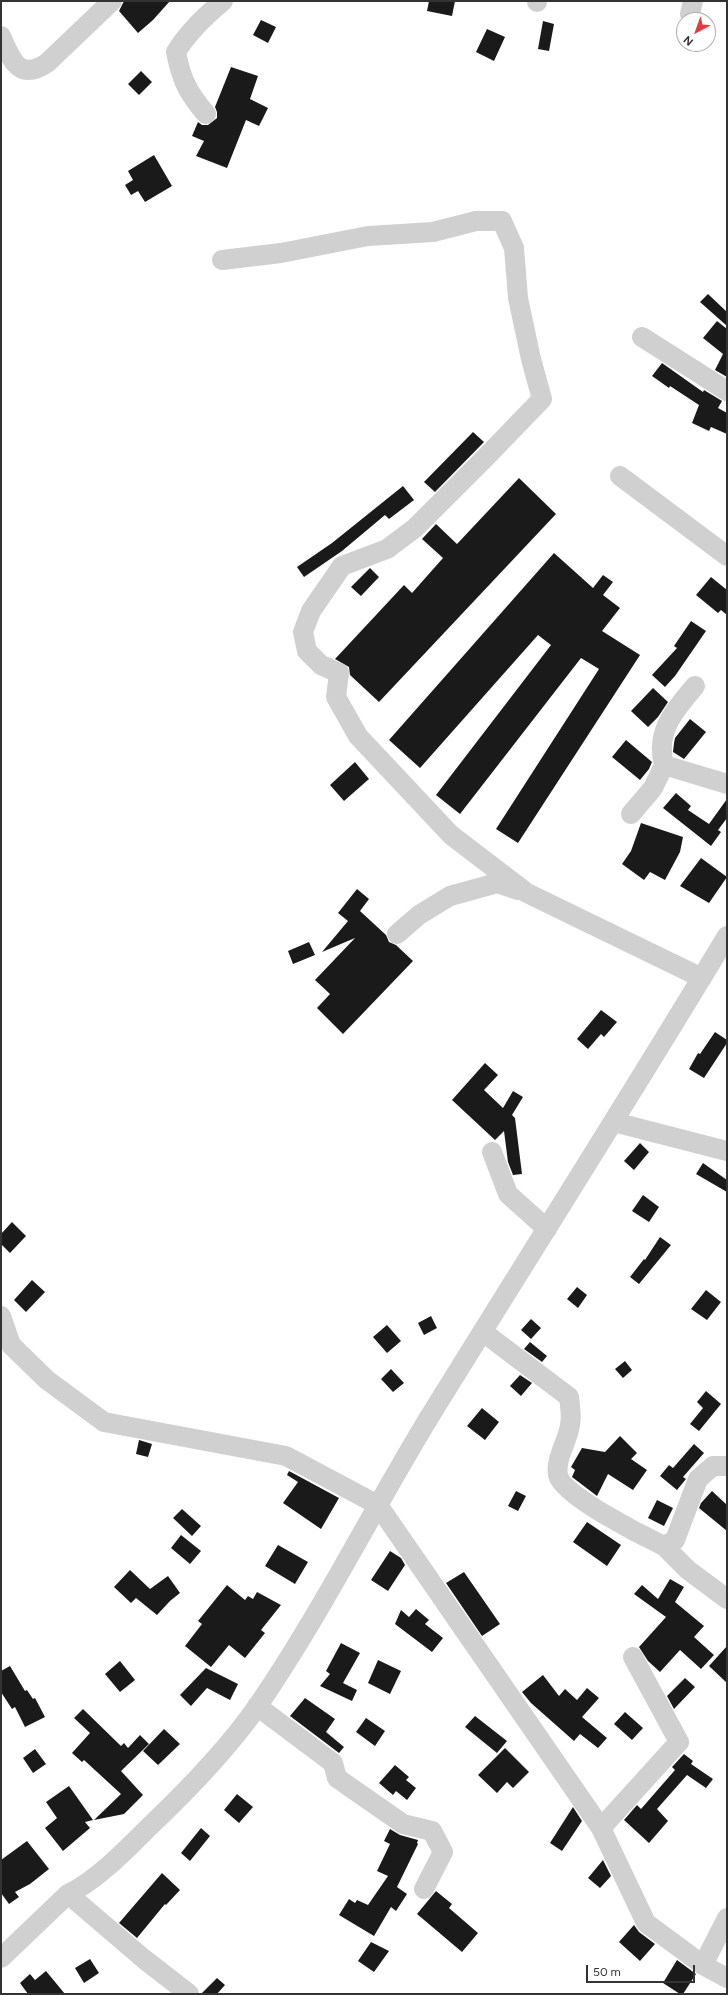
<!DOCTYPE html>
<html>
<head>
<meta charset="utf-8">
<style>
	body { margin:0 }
	#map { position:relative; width:728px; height:1995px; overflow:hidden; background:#fff; font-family:Figtree,sans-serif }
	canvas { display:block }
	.frame { position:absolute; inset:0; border:2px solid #333; pointer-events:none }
	.north { position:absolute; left:676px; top:12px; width:40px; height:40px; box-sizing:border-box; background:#fff; border:1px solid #adadad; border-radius:50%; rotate:221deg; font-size:11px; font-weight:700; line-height:16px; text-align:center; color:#333 }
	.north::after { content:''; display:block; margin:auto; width:14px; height:18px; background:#e63946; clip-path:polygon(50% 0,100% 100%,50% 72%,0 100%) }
	.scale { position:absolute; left:586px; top:1965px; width:109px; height:18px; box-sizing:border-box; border:2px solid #333; border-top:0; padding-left:5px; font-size:12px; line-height:14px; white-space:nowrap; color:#333; -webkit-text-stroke:3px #fff; paint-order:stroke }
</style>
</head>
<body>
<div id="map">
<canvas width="728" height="1995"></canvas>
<div class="frame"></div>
<div class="north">N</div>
<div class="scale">50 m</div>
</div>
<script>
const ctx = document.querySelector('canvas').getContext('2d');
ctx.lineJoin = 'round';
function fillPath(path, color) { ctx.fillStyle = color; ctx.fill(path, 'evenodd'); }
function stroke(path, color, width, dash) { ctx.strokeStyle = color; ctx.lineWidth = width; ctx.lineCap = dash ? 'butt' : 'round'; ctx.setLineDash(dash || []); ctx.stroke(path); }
fillPath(new Path2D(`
	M 124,1 L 170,1 L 153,20 L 138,33 L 119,11 Z
	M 429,1 L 455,1 L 452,16 L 427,11 Z
	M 261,20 L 276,27 L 268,43 L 253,35 Z
	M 543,21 L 554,24 L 549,51 L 538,49 Z
	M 487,29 L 505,37 L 494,61 L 476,52 Z
	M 231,67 L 258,76 L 250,99 L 268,108 L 259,126 L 246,120 L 227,168 L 196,156 L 204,141 L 192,136 L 198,122 L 202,125 L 208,125 L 217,118 L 217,112 L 215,107 Z
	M 141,71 L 152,82 L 139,95 L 128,84 Z
	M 154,155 L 172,186 L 145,202 L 138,191 L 131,195 L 125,185 L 133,180 L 128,171 Z
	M 708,294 L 727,312 L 727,326 L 700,302 Z
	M 717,321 L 727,329 L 727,377 L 715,370 L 723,354 L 703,338 Z
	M 662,363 L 703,392 L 704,390 L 722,401 L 718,408 L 727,413 L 727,434 L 711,427 L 709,431 L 692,423 L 699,405 L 670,386 L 669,388 L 652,376 Z
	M 473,432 L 484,442 L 435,492 L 424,482 Z
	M 519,478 L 556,514 L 379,702 L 350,675 L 349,667 L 335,659 L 404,585 L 412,593 L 443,558 L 422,539 L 436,524 L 457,544 Z
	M 403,486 L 414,500 L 389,519 L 385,515 L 342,551 L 304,577 L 297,567 L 332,543 Z
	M 554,553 L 593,588 L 603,575 L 613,582 L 603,595 L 620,608 L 602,631 L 640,655 L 518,843 L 496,829 L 599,669 L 581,658 L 460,814 L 436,795 L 551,645 L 538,635 L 420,768 L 389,740 Z
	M 370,568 L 379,577 L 361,596 L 351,587 Z
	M 711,577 L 727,590 L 727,615 L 721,610 L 718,613 L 696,595 Z
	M 691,621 L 706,631 L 675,676 L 665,687 L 652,675 L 677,648 L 674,646 Z
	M 653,688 L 668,702 L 658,717 L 648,727 L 631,711 Z
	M 690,719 L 706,732 L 684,759 L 673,752 L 674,743 L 675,738 Z
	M 626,740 L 652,762 L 649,769 L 640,780 L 612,757 Z
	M 355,762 L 369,779 L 344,801 L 330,785 Z
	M 676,793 L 691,806 L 688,810 L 709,824 L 727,799 L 727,818 L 718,830 L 721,832 L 711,846 L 663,808 Z
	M 641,823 L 683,837 L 680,852 L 665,880 L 650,872 L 644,880 L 622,864 L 631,851 Z
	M 701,858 L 727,877 L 709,903 L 680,886 Z
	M 357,889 L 369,899 L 360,911 L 386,935 L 389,942 L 396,945 L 413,961 L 343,1034 L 317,1008 L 330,994 L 315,980 L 355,938 L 322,952 L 348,921 L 338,913 Z
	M 309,942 L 315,955 L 293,964 L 288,951 Z
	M 601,1010 L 617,1022 L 604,1037 L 601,1034 L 588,1049 L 577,1039 Z
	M 715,1032 L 727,1040 L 727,1043 L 704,1078 L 689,1069 L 698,1053 L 700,1054 Z
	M 485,1063 L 498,1075 L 484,1090 L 503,1108 L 513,1091 L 523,1097 L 512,1115 L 515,1118 L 522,1174 L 513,1175 L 508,1162 L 504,1131 L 495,1140 L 452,1100 Z
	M 640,1143 L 649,1152 L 634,1170 L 624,1161 Z
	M 703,1163 L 727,1180 L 727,1192 L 696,1174 Z
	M 643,1195 L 659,1207 L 649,1222 L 632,1211 Z
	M 12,1222 L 26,1236 L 10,1253 L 1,1244 L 1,1234 Z
	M 660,1237 L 671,1245 L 639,1284 L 630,1277 L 644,1259 L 645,1260 Z
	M 32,1280 L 45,1292 L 26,1312 L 14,1300 Z
	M 577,1287 L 587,1295 L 578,1308 L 567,1299 Z
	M 706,1290 L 721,1302 L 707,1320 L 691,1309 Z
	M 431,1316 L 437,1328 L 424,1335 L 418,1323 Z
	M 531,1319 L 541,1328 L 531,1339 L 521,1330 Z
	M 387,1325 L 401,1341 L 387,1353 L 373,1337 Z
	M 530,1342 L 547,1356 L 542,1362 L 524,1349 Z
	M 625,1361 L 632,1370 L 623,1378 L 615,1369 Z
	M 391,1369 L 404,1383 L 393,1392 L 381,1379 Z
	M 520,1375 L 532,1383 L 521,1396 L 510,1386 Z
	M 706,1391 L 721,1404 L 699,1431 L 690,1424 L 703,1408 L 697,1402 Z
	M 482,1408 L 499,1422 L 485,1440 L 467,1426 Z
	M 620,1436 L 637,1453 L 631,1459 L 647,1470 L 633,1490 L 608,1474 L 597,1496 L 572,1477 L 575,1470 L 571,1467 L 582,1448 L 605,1452 Z
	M 139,1440 L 152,1444 L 148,1457 L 136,1454 Z
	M 694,1444 L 704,1453 L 683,1477 L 686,1479 L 677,1490 L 660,1476 L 669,1465 L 673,1468 Z
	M 289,1471 L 339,1498 L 321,1529 L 283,1503 L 298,1482 L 287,1475 Z
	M 516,1491 L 526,1496 L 518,1511 L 508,1506 Z
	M 712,1491 L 727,1505 L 727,1531 L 699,1508 L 701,1503 Z
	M 657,1500 L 673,1508 L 664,1526 L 648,1518 Z
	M 182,1509 L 201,1526 L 192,1536 L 173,1518 Z
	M 587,1522 L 621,1545 L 607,1566 L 573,1542 Z
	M 181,1535 L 201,1551 L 190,1564 L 171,1548 Z
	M 278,1545 L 308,1562 L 295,1584 L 265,1566 Z
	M 390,1551 L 401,1558 L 405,1565 L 388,1591 L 371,1580 Z
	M 130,1570 L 150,1589 L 168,1576 L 180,1593 L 170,1601 L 157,1615 L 136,1598 L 131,1603 L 114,1587 Z
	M 464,1572 L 500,1624 L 482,1636 L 446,1583 Z
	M 670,1579 L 684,1587 L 675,1602 L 704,1626 L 694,1637 L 714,1655 L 701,1669 L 680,1650 L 660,1672 L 648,1661 L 639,1647 L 666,1617 L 634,1594 L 642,1585 L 658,1599 Z
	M 227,1585 L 245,1600 L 248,1596 L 253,1599 L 257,1592 L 281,1605 L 261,1630 L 265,1633 L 245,1658 L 229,1645 L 211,1667 L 185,1646 L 202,1624 L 198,1621 Z
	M 416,1609 L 429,1620 L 425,1624 L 443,1638 L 432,1652 L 395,1624 L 401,1610 L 409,1617 Z
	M 341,1643 L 360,1653 L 343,1683 L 357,1690 L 352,1701 L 320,1686 L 330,1674 L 326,1671 Z
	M 727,1646 L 727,1683 L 709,1666 Z
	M 378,1660 L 401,1671 L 390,1694 L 368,1683 Z
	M 120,1661 L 135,1680 L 120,1692 L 105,1674 Z
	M 10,1666 L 25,1691 L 27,1690 L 33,1699 L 35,1698 L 45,1717 L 25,1727 L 15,1707 L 12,1709 L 1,1692 L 1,1671 Z
	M 206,1668 L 238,1684 L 230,1700 L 207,1688 L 191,1706 L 180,1695 Z
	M 543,1675 L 559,1696 L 565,1689 L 577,1700 L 587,1688 L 599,1698 L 582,1717 L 607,1738 L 598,1748 L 580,1734 L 574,1741 L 531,1703 L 522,1692 Z
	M 685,1678 L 695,1687 L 674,1709 L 667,1696 Z
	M 305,1698 L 335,1719 L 326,1732 L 344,1747 L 339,1753 L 290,1716 Z
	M 83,1709 L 121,1746 L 124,1743 L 128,1748 L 140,1735 L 149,1744 L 121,1771 L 143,1795 L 124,1814 L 94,1820 L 121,1794 L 84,1760 L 82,1762 L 72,1753 L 90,1733 L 74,1718 Z
	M 625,1712 L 643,1728 L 632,1740 L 614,1724 Z
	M 475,1716 L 507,1741 L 497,1753 L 465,1727 Z
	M 366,1718 L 385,1731 L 375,1746 L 356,1732 Z
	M 164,1729 L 180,1744 L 158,1765 L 143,1751 Z
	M 505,1748 L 529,1772 L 513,1788 L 507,1782 L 497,1793 L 478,1775 Z
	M 35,1749 L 46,1764 L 33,1773 L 23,1758 Z
	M 684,1754 L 693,1761 L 691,1764 L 713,1779 L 706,1788 L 687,1775 L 657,1809 L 668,1821 L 649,1843 L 624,1820 L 637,1805 L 641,1809 L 675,1770 L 672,1767 Z
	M 395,1765 L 409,1777 L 406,1780 L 416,1788 L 407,1800 L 396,1791 L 393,1795 L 379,1783 Z
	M 69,1786 L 93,1820 L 85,1822 L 90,1828 L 63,1851 L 45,1828 L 57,1818 L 46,1802 Z
	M 237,1794 L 253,1807 L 239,1823 L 224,1810 Z
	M 573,1807 L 582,1821 L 562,1851 L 550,1843 Z
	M 201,1828 L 210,1836 L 190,1861 L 181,1853 Z
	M 390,1829 L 400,1835 L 418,1840 L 417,1843 L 418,1844 L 397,1887 L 407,1894 L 396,1911 L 391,1907 L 374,1936 L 339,1915 L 349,1899 L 355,1903 L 357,1900 L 368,1905 L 388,1876 L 377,1871 L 390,1844 L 384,1841 Z
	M 27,1841 L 49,1869 L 30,1884 L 15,1892 L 19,1897 L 9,1904 L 1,1893 L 1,1860 Z
	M 603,1860 L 611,1876 L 600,1888 L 588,1878 Z
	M 162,1873 L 180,1890 L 166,1905 L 165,1904 L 137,1938 L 119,1923 Z
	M 436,1891 L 452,1904 L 449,1908 L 478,1933 L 462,1952 L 417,1914 Z
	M 634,1925 L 639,1932 L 655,1944 L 640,1961 L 619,1942 Z
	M 371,1942 L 389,1951 L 374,1972 L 358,1961 Z
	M 90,1959 L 99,1973 L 84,1983 L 75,1968 Z
	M 677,1960 L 696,1974 L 683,1994 L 680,1994 L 663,1983 Z
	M 46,1971 L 65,1994 L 28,1994 L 20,1983 L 30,1974 L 35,1980 Z
	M 217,1978 L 225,1985 L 217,1994 L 201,1994 Z`), '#1a1a1a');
stroke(new Path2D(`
	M 537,2 L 537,1
	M 690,14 L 693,1
	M 1,36 C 11,59 19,82 47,63 L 112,1
	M 206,114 C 188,93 181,79 176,52 C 188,32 205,16 223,1
	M 222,260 L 281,253 L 368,236 L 433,232 L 476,221 L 502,221 L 514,248 L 518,298 L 531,359 L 542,399 L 486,457 L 415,528 L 387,549 L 342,566 L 311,611 L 303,632 L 307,651 L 321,665 L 339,673 L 336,697 L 358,736 L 451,835 L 527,893 L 702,978
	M 642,337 L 727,391
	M 620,476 L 727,556
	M 664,765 C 655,731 675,710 695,686
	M 631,814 L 653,788 L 664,765 L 727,784
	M 397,934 L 419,915 L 450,896 L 497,883 L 518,890
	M 614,1122 L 727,1151
	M 492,1152 L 508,1194 L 547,1229
	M 1,1316 L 11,1345 L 47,1380 L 104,1422 L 286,1456 L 378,1505 L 601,1828 L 646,1923 L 703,1965 L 727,1978
	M 483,1332 L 569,1397 C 570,1406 572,1416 570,1425 C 568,1441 555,1458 558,1475 C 561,1495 645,1537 664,1546 L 675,1540 L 698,1479 L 713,1466 L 727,1466
	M 664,1546 L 688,1570 L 727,1599
	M 257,1706 L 333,1763 L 337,1778 L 403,1824 L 432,1831 L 443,1852 L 424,1889
	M 601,1828 L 679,1742 L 633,1657
	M 68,1894 L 144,1959 L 189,1994
	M 1,1958 L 68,1894 C 96,1881 127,1849 149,1827 C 189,1789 228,1749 259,1704 C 322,1612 372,1511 430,1416 C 529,1256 630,1097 727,936
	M 703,1965 L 727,1918`), '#d0d0d0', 20);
</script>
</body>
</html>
